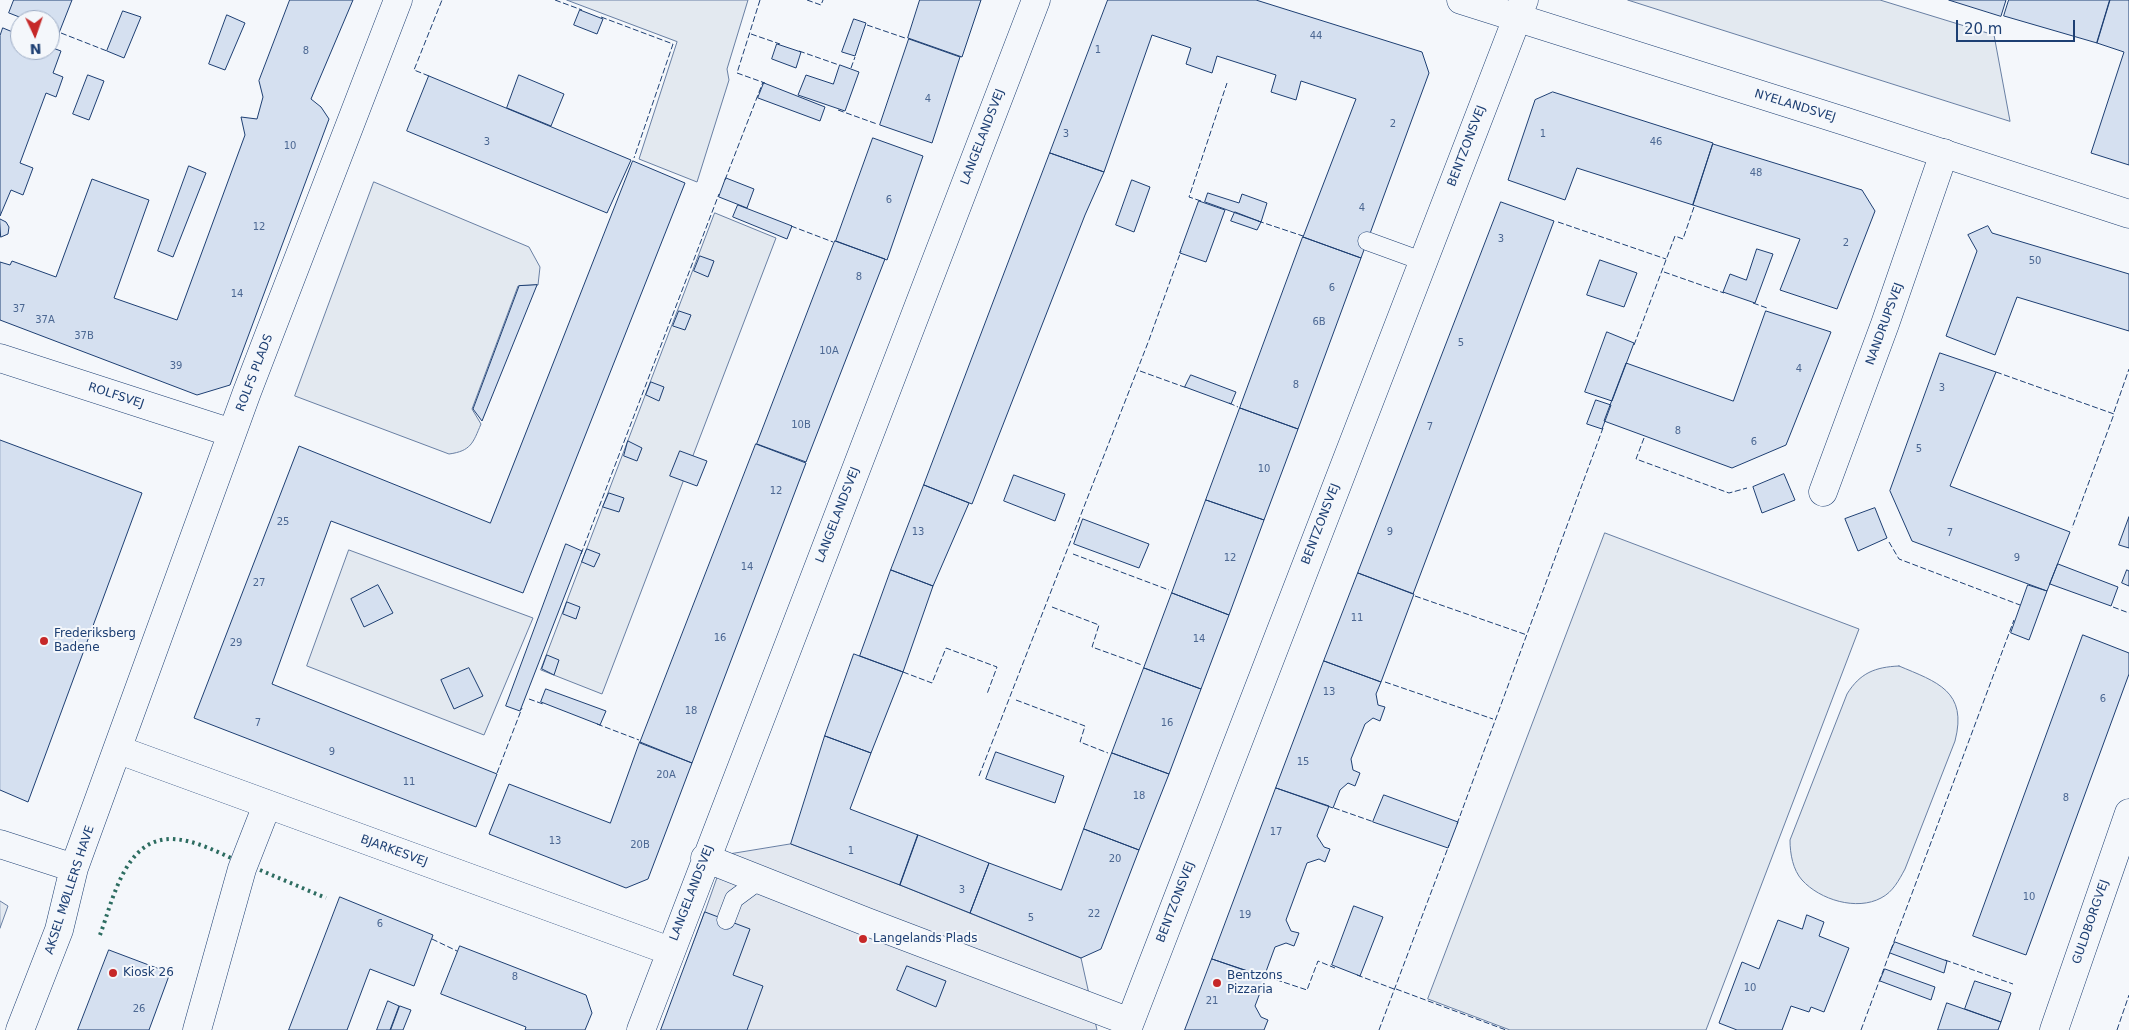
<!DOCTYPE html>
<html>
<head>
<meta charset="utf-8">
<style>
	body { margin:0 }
	#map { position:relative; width:2129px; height:1030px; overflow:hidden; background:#f4f7fb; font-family:"DejaVu Sans",sans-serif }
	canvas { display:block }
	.north { position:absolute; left:10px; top:10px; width:50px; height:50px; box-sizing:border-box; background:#f4f7fb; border:1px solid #9eadc5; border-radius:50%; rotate:177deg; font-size:14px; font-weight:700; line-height:20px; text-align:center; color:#1d3f73 }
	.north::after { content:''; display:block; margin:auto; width:18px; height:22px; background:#c62828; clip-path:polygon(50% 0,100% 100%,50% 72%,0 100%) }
	.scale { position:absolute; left:1956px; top:20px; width:119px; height:22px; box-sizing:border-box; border:2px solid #1d3f73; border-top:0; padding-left:6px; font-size:15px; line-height:18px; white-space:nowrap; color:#1d3f73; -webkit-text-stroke:4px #f4f7fb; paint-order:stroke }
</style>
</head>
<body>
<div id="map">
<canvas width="2129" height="1030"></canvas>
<div class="north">N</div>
<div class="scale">20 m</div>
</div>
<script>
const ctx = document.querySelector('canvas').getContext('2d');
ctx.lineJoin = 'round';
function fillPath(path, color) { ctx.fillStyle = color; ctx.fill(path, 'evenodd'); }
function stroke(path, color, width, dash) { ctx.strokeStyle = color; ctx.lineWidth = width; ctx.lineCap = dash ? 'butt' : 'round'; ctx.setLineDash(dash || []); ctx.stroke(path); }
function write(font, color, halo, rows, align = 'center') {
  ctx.font = font + ' "DejaVu Sans",sans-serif'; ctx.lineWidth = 4; ctx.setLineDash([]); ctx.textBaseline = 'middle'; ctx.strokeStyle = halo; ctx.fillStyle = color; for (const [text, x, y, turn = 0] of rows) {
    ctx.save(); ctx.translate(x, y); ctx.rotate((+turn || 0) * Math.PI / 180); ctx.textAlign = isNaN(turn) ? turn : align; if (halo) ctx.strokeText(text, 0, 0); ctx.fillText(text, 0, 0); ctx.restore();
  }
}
const green = new Path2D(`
	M 567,0 L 748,0 L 727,69 L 729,80 L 697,182 L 639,159 L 677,42 Z
	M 1628,0 L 1880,0 L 1994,35 L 2010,121 Z
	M 374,182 L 529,247 L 540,267 L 538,285 L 518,286 L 472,409 L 481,424 C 473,443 471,451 449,454 L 295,396 Z
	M 715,213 L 776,238 L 602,694 L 541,670 Z
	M 1605,533 L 1859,629 L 1706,1030 L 1510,1030 L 1428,999 Z
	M 349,550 L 533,618 L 484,735 L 307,666 Z
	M 1899,666 C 1937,682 1968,691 1955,741 L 1905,869 C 1899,880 1893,892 1881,898 C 1857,911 1820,900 1802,880 C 1793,870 1790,854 1790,840 L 1847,694 C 1860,673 1875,667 1899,666 Z
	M 0,901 L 8,906 L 0,928 Z`);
fillPath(green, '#e3e9f0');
stroke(green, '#687fa3', 1);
const parking = new Path2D(`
	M 791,844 L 885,879 L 1081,958 L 1097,1030 L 663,1030 L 725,855 Z`);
fillPath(parking, '#e3e8f0');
stroke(parking, '#687fa3', 1);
const building = new Path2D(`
	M 14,0 L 72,0 L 59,33 L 50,29 L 50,20 L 27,20 L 9,13 Z
	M 290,0 L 353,0 L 311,99 L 321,107 L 329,119 L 230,385 L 197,395 L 0,320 L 0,262 L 10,265 L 12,261 L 56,277 L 92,179 L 149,200 L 114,298 L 177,320 L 245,135 L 241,117 L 257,119 L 263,97 L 259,81 Z
	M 920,0 L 981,0 L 962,57 L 908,38 Z
	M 1108,0 L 1256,0 L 1422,52 L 1429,73 L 1361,258 L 1303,237 L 1356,99 L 1301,81 L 1296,100 L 1271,92 L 1276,75 L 1217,56 L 1212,73 L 1186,64 L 1191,48 L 1152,35 L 1104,172 L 1050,153 Z
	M 1949,0 L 2006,0 L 2001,16 Z
	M 2009,0 L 2110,0 L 2097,43 L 2004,16 Z
	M 2110,0 L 2129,0 L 2129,165 L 2091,153 L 2124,52 L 2097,43 Z
	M 580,10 L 603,19 L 597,34 L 574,25 Z
	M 123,11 L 141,17 L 124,58 L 107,51 Z
	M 227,15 L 245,23 L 225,70 L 209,64 Z
	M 854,19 L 866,23 L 855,56 L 842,52 Z
	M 3,28 L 20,35 L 20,50 L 50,50 L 50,47 L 61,51 L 53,73 L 63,77 L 56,97 L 46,93 L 20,163 L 33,168 L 23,195 L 11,190 L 0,216 L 0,36 Z
	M 909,39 L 960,57 L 932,143 L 880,125 Z
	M 777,44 L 801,52 L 796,68 L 772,59 Z
	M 840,65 L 859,72 L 845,111 L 798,95 L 806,75 L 833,84 Z
	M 88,75 L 104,81 L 89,120 L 73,114 Z
	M 519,75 L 564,94 L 551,126 L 507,108 Z
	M 429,76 L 631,160 L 607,213 L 407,131 Z
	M 764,83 L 825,107 L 820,121 L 758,98 Z
	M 1553,92 L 1713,143 L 1693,205 L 1577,168 L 1565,200 L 1508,180 L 1535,100 Z
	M 873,138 L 923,156 L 887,260 L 836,241 Z
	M 1713,144 L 1862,190 L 1875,211 L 1837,309 L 1780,290 L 1800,239 L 1693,205 Z
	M 1050,153 L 1104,172 L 1085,215 L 972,504 L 924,485 Z
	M 633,161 L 685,183 L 523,593 L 331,521 L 272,684 L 497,774 L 476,827 L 194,718 L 299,446 L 490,523 Z
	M 189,166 L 206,173 L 173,257 L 158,251 Z
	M 726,178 L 754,189 L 747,208 L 719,197 Z
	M 1132,180 L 1150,187 L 1134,232 L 1116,225 Z
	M 1208,193 L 1239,203 L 1242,194 L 1267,203 L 1261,222 L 1205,202 Z
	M 1199,201 L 1225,210 L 1206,262 L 1180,253 Z
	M 1501,202 L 1554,221 L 1413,594 L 1358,573 Z
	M 738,205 L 792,226 L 787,239 L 733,217 Z
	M 1235,212 L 1261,222 L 1257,230 L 1231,221 Z
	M 0,219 L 6,222 L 9,227 L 8,234 L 1,237 Z
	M 1988,226 L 1992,233 L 2129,274 L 2129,331 L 2017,297 L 1995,355 L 1946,336 L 1977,251 L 1968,235 Z
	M 1303,237 L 1361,258 L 1298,429 L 1240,408 Z
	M 835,241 L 885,259 L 806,462 L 757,444 Z
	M 1757,249 L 1773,254 L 1755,303 L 1723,292 L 1730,274 L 1746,280 Z
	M 700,256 L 714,261 L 708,277 L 694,271 Z
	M 1600,260 L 1637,273 L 1624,307 L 1587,295 Z
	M 537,285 L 482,421 L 473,409 L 519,286 Z
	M 679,311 L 691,315 L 685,330 L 673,326 Z
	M 1766,311 L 1831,332 L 1786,445 L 1732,468 L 1604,421 L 1626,363 L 1733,401 Z
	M 1607,332 L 1634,343 L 1612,401 L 1585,392 Z
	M 1940,353 L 1996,372 L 1950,486 L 2070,532 L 2047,591 L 1912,541 L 1890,491 Z
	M 1191,375 L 1236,392 L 1231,404 L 1185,387 Z
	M 651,382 L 664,387 L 659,401 L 646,395 Z
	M 1596,400 L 1611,405 L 1602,429 L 1587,424 Z
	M 1240,408 L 1298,429 L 1264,520 L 1206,500 Z
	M 0,440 L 142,493 L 28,802 L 0,790 Z
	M 628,441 L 642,448 L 637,461 L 624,456 Z
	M 756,444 L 806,463 L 692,763 L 640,743 Z
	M 680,451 L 707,461 L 697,486 L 670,476 Z
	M 1784,474 L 1795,500 L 1762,513 L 1753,487 Z
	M 1014,475 L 1065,494 L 1055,521 L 1004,501 Z
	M 924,485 L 969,503 L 933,586 L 891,570 Z
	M 609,493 L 624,498 L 619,512 L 603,507 Z
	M 1206,500 L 1264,520 L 1229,615 L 1172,593 Z
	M 1875,508 L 1887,538 L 1858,551 L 1845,519 Z
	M 2129,517 L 2129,548 L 2119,545 Z
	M 1083,519 L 1149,544 L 1139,568 L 1074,544 Z
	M 566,544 L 582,551 L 520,711 L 506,706 Z
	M 587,549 L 600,554 L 594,567 L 582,562 Z
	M 2058,564 L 2118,587 L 2111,606 L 2050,584 Z
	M 891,570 L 933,586 L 903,672 L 860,656 Z
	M 2127,570 L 2129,571 L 2129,586 L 2122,583 Z
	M 1358,573 L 1414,594 L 1381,682 L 1324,661 Z
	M 378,585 L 393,613 L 364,627 L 351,599 Z
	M 2028,585 L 2047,591 L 2029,640 L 2011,633 Z
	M 1172,593 L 1229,615 L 1201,689 L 1144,668 Z
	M 567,602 L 580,607 L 576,619 L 563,614 Z
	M 2083,635 L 2129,653 L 2129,674 L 2026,955 L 1973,936 Z
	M 854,654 L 903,672 L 871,753 L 825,736 Z
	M 547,655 L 559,660 L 554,675 L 542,669 Z
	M 1324,661 L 1381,682 L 1376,694 L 1378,705 L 1385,707 L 1380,721 L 1373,718 L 1365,724 L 1351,759 L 1353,770 L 1360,773 L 1355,786 L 1348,783 L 1340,790 L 1333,808 L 1276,788 Z
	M 469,668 L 483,696 L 454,709 L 441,680 Z
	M 1144,668 L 1201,689 L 1169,774 L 1112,753 Z
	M 546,689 L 606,711 L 600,725 L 541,702 Z
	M 825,736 L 871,753 L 850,809 L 918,835 L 900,885 L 791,844 Z
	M 640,742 L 692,763 L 648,879 L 626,888 L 489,834 L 509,784 L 610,823 Z
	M 996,752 L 1064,776 L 1055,803 L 986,779 Z
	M 1112,753 L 1169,774 L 1139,850 L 1084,829 Z
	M 1276,788 L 1329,806 L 1317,836 L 1324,847 L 1330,849 L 1325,862 L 1319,859 L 1307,863 L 1286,920 L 1291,931 L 1299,933 L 1294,946 L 1286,943 L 1275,947 L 1264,977 L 1212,959 Z
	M 1384,795 L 1458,822 L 1448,848 L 1373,822 Z
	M 1084,829 L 1139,850 L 1101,949 L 1081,958 L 970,913 L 989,863 L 1061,890 Z
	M 918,835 L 989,863 L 970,913 L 900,885 Z
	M 340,897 L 433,935 L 414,986 L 370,969 L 347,1030 L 289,1030 Z
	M 1354,906 L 1383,917 L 1360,976 L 1332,965 Z
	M 705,912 L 750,929 L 733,975 L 763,986 L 747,1030 L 661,1030 Z
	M 1807,915 L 1824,922 L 1819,936 L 1849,948 L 1824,1012 L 1811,1007 L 1809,1012 L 1791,1006 L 1782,1030 L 1737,1030 L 1719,1023 L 1742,962 L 1759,969 L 1778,920 L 1802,929 Z
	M 1895,942 L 1947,961 L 1944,973 L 1890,953 Z
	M 460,946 L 586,995 L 592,1013 L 585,1030 L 525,1030 L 526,1027 L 441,994 Z
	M 109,950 L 170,973 L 149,1030 L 78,1030 Z
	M 1212,959 L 1266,977 L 1255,1006 L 1261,1017 L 1268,1020 L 1264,1030 L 1185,1030 Z
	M 907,966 L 946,981 L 936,1007 L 897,990 Z
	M 1885,969 L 1935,987 L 1931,1000 L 1880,981 Z
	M 1975,981 L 2011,993 L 2001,1022 L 1965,1009 Z
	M 388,1001 L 399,1006 L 390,1030 L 377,1030 Z
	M 1947,1003 L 2001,1022 L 1998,1030 L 1938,1030 Z
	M 400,1006 L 411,1010 L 403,1030 L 391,1030 Z`);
fillPath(building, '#d5e0f0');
stroke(building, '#1d3f73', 1);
const lane = new Path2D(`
	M 1367,241 L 1422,261
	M 726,920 L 734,899 L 761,879`);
const street = new Path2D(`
	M 0,358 L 232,433
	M 1823,492 L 1885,324 L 1944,153
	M 119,750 L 670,951
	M 0,844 L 74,868
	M 705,858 L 867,922 L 1130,1022
	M 20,1030 L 59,930 L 74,868 L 247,392 L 398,0
	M 197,1030 L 242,869 L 267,805
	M 641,1030 L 1036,0
	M 1127,1030 L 1524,0
	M 2054,1030 L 2129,813`);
const secondary = new Path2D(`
	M 1461,0 L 1844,121 L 2129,214`);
stroke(lane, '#1d3f73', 19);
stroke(street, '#1d3f73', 29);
stroke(secondary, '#1d3f73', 29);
stroke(lane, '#f4f7fb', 18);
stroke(street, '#f4f7fb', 28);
stroke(secondary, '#f4f7fb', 28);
stroke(new Path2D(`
	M 260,870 L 326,898
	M 100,935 C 113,900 125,837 173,839 C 193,840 214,850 231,858`), '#2c6c60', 4, [2.5, 4]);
stroke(new Path2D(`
	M 555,0 L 582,10
	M 760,0 L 737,73 L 765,83
	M 807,0 L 821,5 L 823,0
	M 601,17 L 673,44 L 634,158
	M 867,25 L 905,38
	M 61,33 L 107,51
	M 751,34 L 780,44
	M 799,51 L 839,65
	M 851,68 L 855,57
	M 429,76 L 414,70 L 442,0
	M 838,110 L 877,124
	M 725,180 L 763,82
	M 1201,201 L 1189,197 L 1227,83
	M 1258,221 L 1303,236
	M 1558,222 L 1666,259
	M 791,226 L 833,242
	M 1664,272 L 1724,293
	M 1753,303 L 1767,308
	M 1634,345 L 1675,236 L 1683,239 L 1694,207
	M 1140,371 L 1187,388
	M 1996,372 L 2114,414 L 2072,528
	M 1229,403 L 1238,407
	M 2114,412 L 2129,369
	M 1644,438 L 1636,459 L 1729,493 L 1747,488
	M 1889,542 L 1899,559 L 2020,605
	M 581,554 L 719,194
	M 1073,554 L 1169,590
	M 1415,596 L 1527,635
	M 1052,607 L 1099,625 L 1092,647 L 1142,665
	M 2113,607 L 2129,613
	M 903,672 L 932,683 L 946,648 L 997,667 L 987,694
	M 1385,682 L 1493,719
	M 529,699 L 543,704
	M 1016,700 L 1085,726 L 1080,742 L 1108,753
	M 597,724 L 639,740
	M 497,773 L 522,708
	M 979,776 L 1149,340 L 1181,251
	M 1334,808 L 1374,822
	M 1457,824 L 1603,428
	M 432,939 L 457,951
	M 1945,960 L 2013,984
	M 1357,975 L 1394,989
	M 1268,977 L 1307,990 L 1318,961 L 1335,968
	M 1396,989 L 1506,1030
	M 1379,1030 L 1449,845
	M 1861,1030 L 2014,620
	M 2117,1030 L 2129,995`), '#1d3f73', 1, [6, 2.5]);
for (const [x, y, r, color] of [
	[44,641,5,"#c62828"],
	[863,939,5,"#c62828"],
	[113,973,5,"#c62828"],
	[1217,983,5,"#c62828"]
]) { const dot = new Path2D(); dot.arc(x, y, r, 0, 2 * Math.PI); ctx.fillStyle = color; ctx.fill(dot); stroke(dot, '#f4f7fb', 2); }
write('10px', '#4b6792', null, [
	["44",1316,36],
	["1",1098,50],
	["8",306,51],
	["4",928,99],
	["2",1393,124],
	["3",1066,134],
	["1",1543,134],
	["3",487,142],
	["46",1656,142],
	["10",290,146],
	["48",1756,173],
	["6",889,200],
	["4",1362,208],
	["12",259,227],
	["3",1501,239],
	["2",1846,243],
	["50",2035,261],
	["8",859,277],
	["6",1332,288],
	["14",237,294],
	["37",19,309],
	["37A",45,320],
	["6B",1319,322],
	["37B",84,336],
	["5",1461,343],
	["10A",829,351],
	["39",176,366],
	["4",1799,369],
	["8",1296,385],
	["3",1942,388],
	["10B",801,425],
	["7",1430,427],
	["8",1678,431],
	["6",1754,442],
	["5",1919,449],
	["10",1264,469],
	["12",776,491],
	["25",283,522],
	["13",918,532],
	["9",1390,532],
	["7",1950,533],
	["12",1230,558],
	["9",2017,558],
	["14",747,567],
	["27",259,583],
	["11",1357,618],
	["16",720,638],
	["14",1199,639],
	["29",236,643],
	["13",1329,692],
	["6",2103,699],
	["18",691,711],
	["7",258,723],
	["16",1167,723],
	["9",332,752],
	["15",1303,762],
	["20A",666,775],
	["11",409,782],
	["18",1139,796],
	["8",2066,798],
	["17",1276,832],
	["13",555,841],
	["20B",640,845],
	["1",851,851],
	["20",1115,859],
	["3",962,890],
	["10",2029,897],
	["22",1094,914],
	["19",1245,915],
	["5",1031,918],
	["6",380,924],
	["8",515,977],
	["10",1750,988],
	["21",1212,1001],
	["26",139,1009]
]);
write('12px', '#1d3f73', '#f4f7fb', [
	["NYELANDSVEJ",1795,106,17],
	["LANGELANDSVEJ",983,137,-69],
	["BENTZONSVEJ",1467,146,-69],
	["NANDRUPSVEJ",1885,324,-70],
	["ROLFS PLADS",255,373,-69],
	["ROLFSVEJ",116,396,18],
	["LANGELANDSVEJ",838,515,-69],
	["BENTZONSVEJ",1321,524,-69],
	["BJARKESVEJ",394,851,20],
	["AKSEL MØLLERS HAVE",70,890,-72],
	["LANGELANDSVEJ",692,893,-69],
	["BENTZONSVEJ",1176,902,-69],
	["GULDBORGVEJ",2091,922,-71]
]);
write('12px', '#1d3f73', '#f4f7fb', [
	["Frederiksberg",54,634],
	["Badene",54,648],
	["Langelands Plads",873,939],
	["Kiosk 26",123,973],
	["Bentzons",1227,976],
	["Pizzaria",1227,990]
], 'left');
</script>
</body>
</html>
